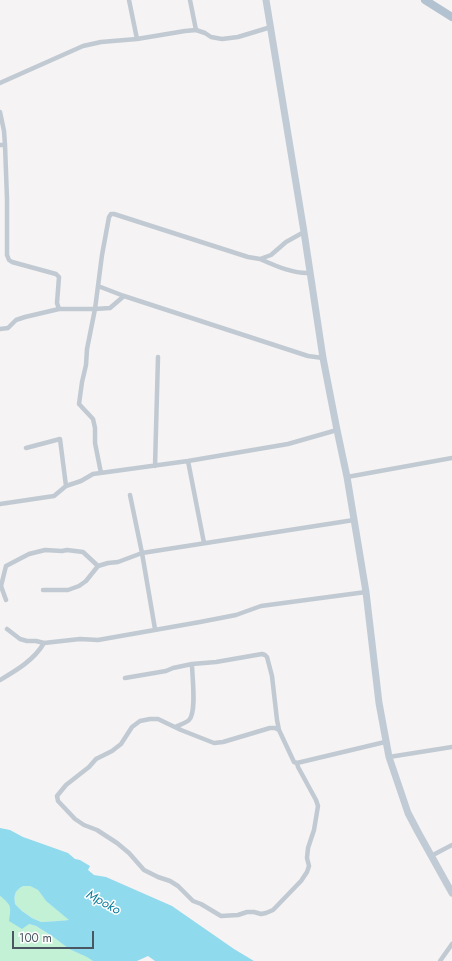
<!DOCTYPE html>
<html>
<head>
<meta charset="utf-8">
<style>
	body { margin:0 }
	#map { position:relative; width:452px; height:961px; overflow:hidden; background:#f5f3f3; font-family:Jost,sans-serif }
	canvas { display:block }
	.scale { position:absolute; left:12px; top:931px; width:82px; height:18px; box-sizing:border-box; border:2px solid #4a5661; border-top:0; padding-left:5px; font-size:12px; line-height:14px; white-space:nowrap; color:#4a5661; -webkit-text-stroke:3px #fff; paint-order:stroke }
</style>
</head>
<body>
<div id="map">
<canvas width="452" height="961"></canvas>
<div class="scale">100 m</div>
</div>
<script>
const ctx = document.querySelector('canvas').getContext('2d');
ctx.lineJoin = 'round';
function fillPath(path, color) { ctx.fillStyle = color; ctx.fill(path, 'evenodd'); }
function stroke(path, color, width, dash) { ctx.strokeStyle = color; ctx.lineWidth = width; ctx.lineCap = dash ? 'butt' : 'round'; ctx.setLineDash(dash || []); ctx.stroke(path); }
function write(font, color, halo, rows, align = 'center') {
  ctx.font = font + ' Jost,sans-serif'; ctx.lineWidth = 3; ctx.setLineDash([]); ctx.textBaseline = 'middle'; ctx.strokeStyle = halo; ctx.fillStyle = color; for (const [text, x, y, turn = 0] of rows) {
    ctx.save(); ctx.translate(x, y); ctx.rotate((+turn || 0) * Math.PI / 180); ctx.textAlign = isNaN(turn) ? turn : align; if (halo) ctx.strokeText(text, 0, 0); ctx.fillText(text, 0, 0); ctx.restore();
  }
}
fillPath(new Path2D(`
	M 22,886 L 30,886 L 38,890 L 46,901 L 70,920 L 58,921 L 41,922 L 32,918 L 22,911 L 15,904 C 14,895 14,891 22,886 Z
	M 0,896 L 7,901 L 11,910 L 29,924 L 36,926 L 52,936 L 69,949 L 88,957 L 93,961 L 0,961 Z`), '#c3f1d5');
fillPath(new Path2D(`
	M 0,828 L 10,830 L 23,837 L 68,853 L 75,859 L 80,860 L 90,866 L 88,870 L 94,875 L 106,877 L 172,906 L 234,949 L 254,961 L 155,961 L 148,956 L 137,961 L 93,961 L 87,957 L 69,949 L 52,936 L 36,926 L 29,924 L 22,929 L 9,921 C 11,908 12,905 0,896 ZM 23,886 L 30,886 L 38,890 L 46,901 L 69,920 L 58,921 L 41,922 L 32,918 L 22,911 L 15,904 C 14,895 14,891 23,886 Z`), '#90daee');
stroke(new Path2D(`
	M 129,0 L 137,39
	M 190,0 L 196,30
	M 0,83 L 83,46 L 101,42 L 137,39 L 185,31 L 196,30 L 205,33 L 211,37 L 222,39 L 238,37 L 271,27
	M 0,112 L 4,131 L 5,145 L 0,145
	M 5,145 L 7,199 L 7,255 L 9,260 L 12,262 L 56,274 L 59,277 L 57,303 L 59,309
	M 260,259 C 276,266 293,274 310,273
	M 98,286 L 124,296 L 308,356 L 323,358
	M 0,329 L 8,328 L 16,320 L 25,317 L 59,309 L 95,309 L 110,308 L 124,296
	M 26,448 L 60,439 L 66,486
	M 188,461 L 204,543
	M 155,466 L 158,357
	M 101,473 L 95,443 L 95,428 L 93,419 L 79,404 L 82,382 L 86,365 L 87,349 L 95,309 L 102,255 L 109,217 L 111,214 L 114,214 L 248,257 L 260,259 L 271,255 L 286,242 L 304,232
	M 347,477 L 452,458
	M 130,495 L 142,553 L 155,629
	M 0,504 L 54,496 L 66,486 L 81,481 L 93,474 L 188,461 L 288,444 L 337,430
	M 43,590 L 68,590 L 79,586 L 86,581 L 98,566 L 108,563 L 118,562 L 142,553 L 354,520
	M 6,600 L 1,586 L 6,566 L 29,554 L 45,550 L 62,551 L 67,550 L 83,552 L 98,566
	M 7,629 L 20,639 L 27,641 L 36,641 L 44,643 L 80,639 L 98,640 L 200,622 L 236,615 L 261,606 L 366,592
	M 125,678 L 166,671 L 173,668 L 192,664 L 216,662 L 262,654 L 265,655 L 267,657 L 272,676 L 277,720 L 279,730
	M 0,680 C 17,670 34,660 44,643
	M 175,727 C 179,725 186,723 189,720 C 197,712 192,676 192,664
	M 389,757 L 452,747
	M 297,763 L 294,762 L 279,730 L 275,728 L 270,728 L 223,742 L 214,743 L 181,730 L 158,719 L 150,719 L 140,721 L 132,727 L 121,744 L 112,751 L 96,759 L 89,767 L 66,785 L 57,796 L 58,801 L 75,819 L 84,825 L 97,830 L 117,843 L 129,853 L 144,870 L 158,877 L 170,881 L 178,886 L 193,901 L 201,904 L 221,916 L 238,915 L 247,912 L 254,912 L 261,914 L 266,913 L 273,910 L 301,881 L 307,872 L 309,866 L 307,858 L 308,848 L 314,830 L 318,806 L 316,800 L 298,767 L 297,763 L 385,742
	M 431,856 L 452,845
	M 440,961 L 452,944`), '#c1cad2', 4.5);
stroke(new Path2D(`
	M 266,0 L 304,232 L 323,358 L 337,430 L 347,477 L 366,592 L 379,703 L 389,757 L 408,813 L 418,832 L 452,893`), '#c1cbd6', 7);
stroke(new Path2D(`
	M 425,0 L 452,17`), '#b3c2d1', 8);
write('italic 13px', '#0c7c9b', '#fff', [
	["Mpoko",103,903,29]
]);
</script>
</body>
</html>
